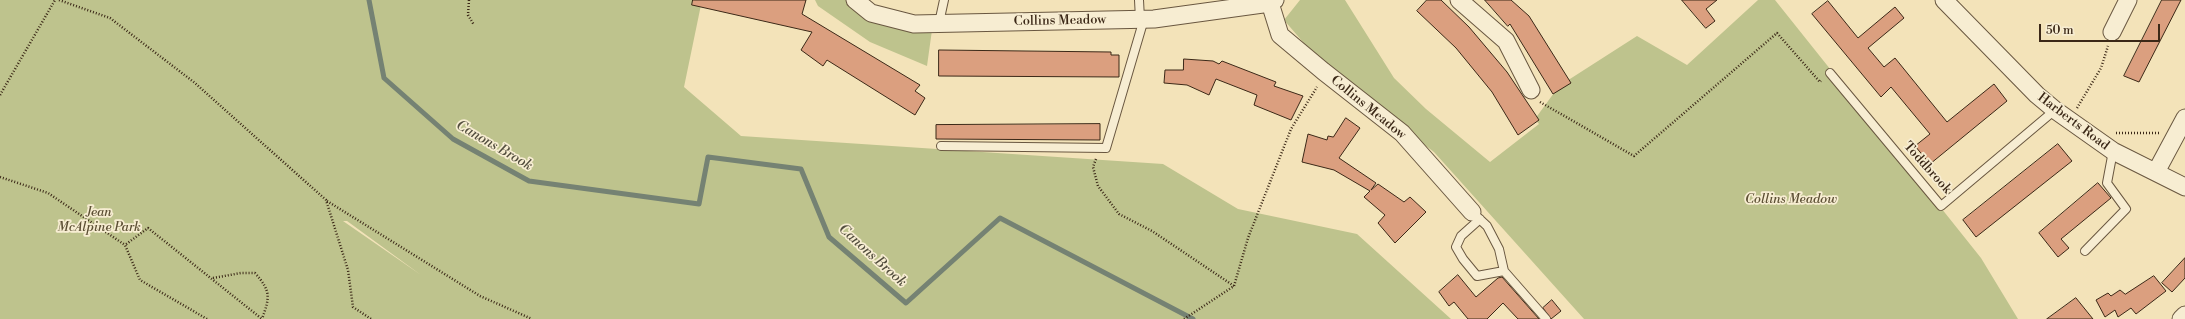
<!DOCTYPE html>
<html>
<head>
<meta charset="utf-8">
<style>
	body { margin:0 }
	#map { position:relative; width:2185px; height:319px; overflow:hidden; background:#f3e3b9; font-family:"Libre Bodoni",serif }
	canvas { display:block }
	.scale { position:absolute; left:2039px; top:24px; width:121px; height:18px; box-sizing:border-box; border:2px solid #3b2817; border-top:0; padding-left:5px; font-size:12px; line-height:14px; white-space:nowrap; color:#3b2817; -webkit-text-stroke:3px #f7edd2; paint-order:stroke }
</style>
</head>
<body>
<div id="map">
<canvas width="2185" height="319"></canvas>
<div class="scale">50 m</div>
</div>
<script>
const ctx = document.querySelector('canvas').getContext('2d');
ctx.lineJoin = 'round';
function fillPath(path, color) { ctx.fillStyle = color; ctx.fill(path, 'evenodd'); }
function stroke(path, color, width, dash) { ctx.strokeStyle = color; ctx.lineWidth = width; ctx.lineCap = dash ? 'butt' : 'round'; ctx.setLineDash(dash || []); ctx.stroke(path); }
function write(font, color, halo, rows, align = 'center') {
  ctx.font = font + ' "Libre Bodoni",serif'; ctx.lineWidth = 3.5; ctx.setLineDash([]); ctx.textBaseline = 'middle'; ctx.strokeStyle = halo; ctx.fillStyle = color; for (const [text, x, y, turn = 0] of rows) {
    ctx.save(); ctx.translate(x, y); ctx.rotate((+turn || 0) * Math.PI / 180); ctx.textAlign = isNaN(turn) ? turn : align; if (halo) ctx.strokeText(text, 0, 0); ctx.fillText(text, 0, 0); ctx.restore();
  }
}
fillPath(new Path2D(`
	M 0,0 L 702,0 L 684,87 L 741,136 L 1163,164 L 1238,209 L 1357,234 L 1451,319 L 0,319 ZM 343,221 L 347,221 L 421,275 Z
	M 815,0 L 849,0 L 932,30 L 927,66 L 870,42 L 818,6 Z
	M 1300,0 L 1345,0 L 1394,78 L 1426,109 L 1490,162 L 1539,124 L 1535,119 L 1559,86 L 1637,36 L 1687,65 L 1758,0 L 1775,0 L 1981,258 L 2018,319 L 1584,319 L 1434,152 L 1327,70 L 1284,20 Z`), '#bec38d');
stroke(new Path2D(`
	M 369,0 L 384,78 L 453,139 L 529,181 L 699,204 L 708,157 L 801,169 L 829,237 L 906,303 L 1000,218 L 1193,319`), '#758273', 5);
const building = new Path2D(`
	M 693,0 L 806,0 L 802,14 L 920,85 L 915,91 L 925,98 L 915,115 L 827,60 L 823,66 L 801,50 L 812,32 L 692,5 Z
	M 1427,0 L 1441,0 L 1469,27 L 1507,72 L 1539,120 L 1518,135 L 1492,92 L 1456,48 L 1417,11 Z
	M 1485,0 L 1511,0 L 1529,16 L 1571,83 L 1553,94 L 1510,24 L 1508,26 Z
	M 1682,0 L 1717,0 L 1706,9 L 1715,21 L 1706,28 Z
	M 2162,0 L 2181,0 L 2139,82 L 2124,76 Z
	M 1828,1 L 1858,38 L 1895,7 L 1904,18 L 1868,48 L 1884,67 L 1895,58 L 1947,122 L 1994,84 L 2007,101 L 1930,164 L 1915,146 L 1930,134 L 1891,87 L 1881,97 L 1812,14 Z
	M 939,50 L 1111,52 L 1111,55 L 1119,55 L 1119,77 L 939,76 Z
	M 1184,59 L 1213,61 L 1219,64 L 1222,61 L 1276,82 L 1274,86 L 1303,96 L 1291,120 L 1254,105 L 1257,95 L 1216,79 L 1209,95 L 1187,85 L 1164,83 L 1165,70 L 1183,70 Z
	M 1346,118 L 1360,128 L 1339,158 L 1376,183 L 1371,190 L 1378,184 L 1404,202 L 1410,197 L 1426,212 L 1395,243 L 1378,223 L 1385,215 L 1364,197 L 1370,191 L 1334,170 L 1302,162 L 1308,134 L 1327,140 L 1328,136 L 1333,137 Z
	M 1100,124 L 1100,140 L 936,139 L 936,125 Z
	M 2058,144 L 2072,161 L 1976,237 L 1963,220 Z
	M 2098,183 L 2111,198 L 2061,239 L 2069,248 L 2058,257 L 2039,233 Z
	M 2185,258 L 2185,278 L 2172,292 L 2162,283 Z
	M 1458,275 L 1476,297 L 1498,278 L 1502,277 L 1539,319 L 1518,319 L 1503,303 L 1487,319 L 1468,319 L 1454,302 L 1449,306 L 1439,292 Z
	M 2154,276 L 2166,291 L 2136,314 L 2131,308 L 2118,317 L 2115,310 L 2105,317 L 2096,300 L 2108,293 L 2111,296 L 2120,290 L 2125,294 Z
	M 2076,298 L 2093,319 L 2047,319 Z
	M 1552,300 L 1561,311 L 1551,319 L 1543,308 Z`);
fillPath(building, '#db9f7f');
stroke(building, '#3b2817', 1);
const lane = new Path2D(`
	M 1139,0 L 1140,19
	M 939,23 L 944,0
	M 1830,73 L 1941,206 L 2055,110
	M 941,146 L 1106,148 L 1144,19
	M 1472,212 L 1487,226 L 1499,249 L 1504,271 L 1546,319
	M 1480,219 L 1461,236 L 1456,247 L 1463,259 L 1477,276 L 1504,271
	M 2085,251 L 2126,209 L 2107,183 L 2113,151`);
const street = new Path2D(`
	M 855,0 L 871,13 L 914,24 L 1154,19 L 1270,3 L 1275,0
	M 1459,0 L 1506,41 L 1531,90
	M 1944,0 L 2037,95 L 2055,110 L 2113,151 L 2185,187
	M 1270,3 L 1280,35 L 1323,71 L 1402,133 L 1472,212
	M 2112,32 L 2128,0
	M 2156,172 L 2185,118
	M 2181,319 L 2185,315`);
stroke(lane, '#695740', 10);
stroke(street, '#695740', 19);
stroke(new Path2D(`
	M 59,0 L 110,18 L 195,83 L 326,200 L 348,270 L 353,307 L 371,319
	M 469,0 L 468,15 L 474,25
	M 0,95 L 55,0
	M 1540,102 L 1634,156 L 1777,33 L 1820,82 L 1821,81
	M 2077,108 L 2101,68 L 2108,46
	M 2116,133 L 2159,133
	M 1096,159 L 1093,167 L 1098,186 L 1119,214 L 1152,231 L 1234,286
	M 0,177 L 48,193 L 125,245
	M 327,201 L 480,296 L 532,319
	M 213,278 L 241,273 L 255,273 C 271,291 270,297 262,319
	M 207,319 L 140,280 L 125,245 L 148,228 L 262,319
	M 1184,319 L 1234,286 L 1248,238 L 1291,129 L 1317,87`), '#3b2817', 2.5, [1, 2]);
stroke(lane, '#f7edd2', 8);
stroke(street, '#f7edd2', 17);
write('13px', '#3b2817', '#f7edd2', [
	["Collins Meadow",1060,21,-1],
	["Collins Meadow",1368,108,39],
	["Harberts Road",2073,122,37],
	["Toddbrook",1927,168,48]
]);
write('italic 13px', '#5c4f34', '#f7edd2', [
	["Collins Meadow",1791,200],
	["Jean",99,213],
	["McAlpine Park",99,228]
]);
write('italic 14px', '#534e3e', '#f7edd2', [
	["Canons Brook",494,146,30],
	["Canons Brook",872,256,42]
]);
</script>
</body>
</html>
